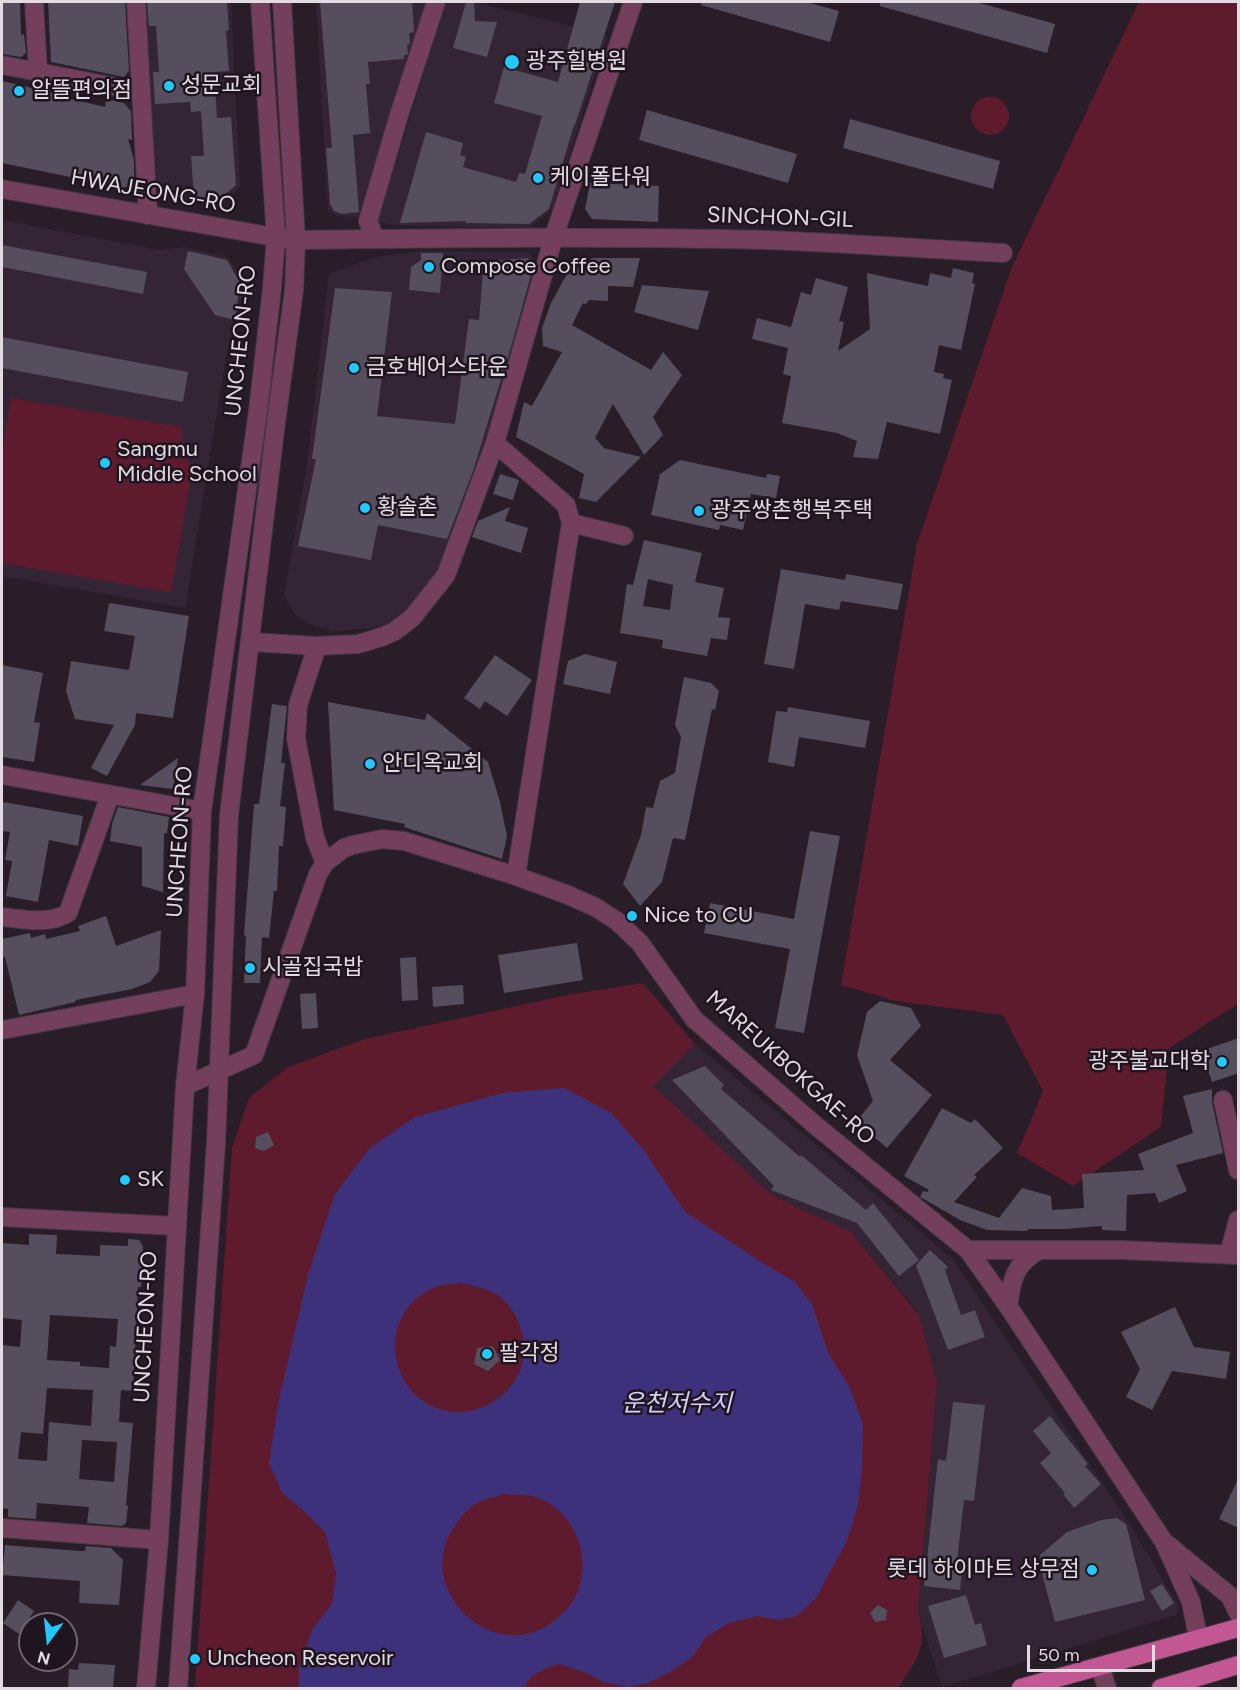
<!DOCTYPE html>
<html>
<head>
<meta charset="utf-8">
<style>
	body { margin:0 }
	#map { position:relative; width:1240px; height:1690px; overflow:hidden; background:#291e28; font-family:Figtree,sans-serif }
	canvas { display:block }
	.frame { position:absolute; inset:0; border:3px solid #e3dbe2; pointer-events:none }
	.north { position:absolute; left:18px; top:1612px; width:60px; height:60px; box-sizing:border-box; background:#1f151f; border:2px solid #6d646d; border-radius:50%; rotate:195deg; font-size:16px; font-weight:700; line-height:24px; text-align:center; color:#e3dbe2 }
	.north::after { content:''; display:block; margin:auto; width:21px; height:27px; background:#21c9fd; clip-path:polygon(50% 0,100% 100%,50% 72%,0 100%) }
	.scale { position:absolute; left:1027px; top:1645px; width:128px; height:27px; box-sizing:border-box; border:3px solid #e3dbe2; border-top:0; padding-left:8px; font-size:18px; line-height:21px; white-space:nowrap; color:#e3dbe2; -webkit-text-stroke:4px #1f151f; paint-order:stroke }
</style>
</head>
<body>
<div id="map">
<canvas width="1240" height="1690"></canvas>
<div class="frame"></div>
<div class="north">N</div>
<div class="scale">50 m</div>
</div>
<script>
const ctx = document.querySelector('canvas').getContext('2d');
ctx.lineJoin = 'round';
function fillPath(path, color) { ctx.fillStyle = color; ctx.fill(path, 'evenodd'); }
function stroke(path, color, width, dash) { ctx.strokeStyle = color; ctx.lineWidth = width; ctx.lineCap = dash ? 'butt' : 'round'; ctx.setLineDash(dash || []); ctx.stroke(path); }
function write(font, color, halo, rows, align = 'center') {
  ctx.font = font + ' Figtree,"Noto Sans KR",sans-serif'; ctx.lineWidth = 5; ctx.setLineDash([]); ctx.textBaseline = 'middle'; ctx.strokeStyle = halo; ctx.fillStyle = color; for (const [text, x, y, turn = 0] of rows) {
    ctx.save(); ctx.translate(x, y); ctx.rotate((+turn || 0) * Math.PI / 180); ctx.textAlign = isNaN(turn) ? turn : align; if (halo) ctx.strokeText(text, 0, 0); ctx.fillText(text, 0, 0); ctx.restore();
  }
}
fillPath(new Path2D(`
	M 144,2 L 231,2 L 240,186 L 228,200 L 209,202 L 162,193 L 153,183 Z
	M 316,2 L 429,2 L 360,218 L 337,216 L 328,209 Z
	M 443,2 L 474,2 L 607,35 L 552,210 L 529,228 L 395,225 L 377,222 L 419,89 Z
	M 2,220 L 159,250 L 184,247 L 228,257 L 244,283 L 237,325 L 227,351 L 185,608 L 2,576 Z
	M 421,251 L 529,252 L 538,268 L 472,487 L 438,571 L 404,617 L 378,628 L 332,631 L 316,627 L 297,617 L 284,596 L 307,464 L 329,274 L 376,257 Z
	M 695,1044 L 953,1259 L 1127,1520 L 1180,1608 L 1176,1615 L 942,1687 L 918,1611 L 937,1381 L 917,1311 L 851,1232 L 770,1195 L 652,1086 Z`), '#342534');
fillPath(new Path2D(`
	M 1139,2 L 1238,2 L 1238,1004 L 1169,1048 L 1161,1127 L 1073,1186 L 1017,1153 L 1043,1091 L 1003,1015 L 896,1001 L 841,985 L 917,544 L 1012,267 Z
	M971 116a19 19 0 1 1 38 0a19 19 0 1 1-38 0Z
	M 11,398 L 181,427 L 191,476 L 171,592 L 2,563 L 2,452 Z
	M 643,983 L 695,1044 L 653,1086 L 773,1196 L 851,1232 L 919,1315 L 937,1381 L 918,1611 C 929,1647 917,1659 898,1688 L 195,1688 L 232,1148 L 249,1098 L 288,1067 L 365,1039 L 572,994 Z`), '#5e1b2d');
fillPath(new Path2D(`
	M 564,1088 L 611,1113 L 643,1149 L 685,1212 L 766,1265 L 795,1282 L 812,1304 L 828,1353 L 849,1386 L 863,1424 L 862,1467 L 858,1505 L 847,1541 L 816,1598 L 797,1616 L 777,1620 L 758,1616 L 729,1623 L 706,1637 L 693,1656 L 674,1670 L 648,1683 L 628,1687 L 604,1682 L 584,1672 L 559,1664 L 546,1668 L 532,1676 L 524,1688 L 299,1688 L 299,1668 L 312,1630 L 332,1604 L 336,1573 L 325,1532 L 301,1508 L 282,1493 L 269,1463 L 278,1404 L 308,1275 L 335,1194 L 370,1148 L 415,1117 L 503,1093 ZM 461,1283 C 476,1286 491,1289 503,1299 C 526,1321 532,1361 511,1386 C 497,1403 478,1413 455,1412 C 386,1406 372,1310 438,1286 C 445,1284 454,1284 461,1283 ZM 503,1494 C 511,1495 519,1494 526,1495 C 566,1501 589,1543 581,1580 C 578,1598 568,1610 554,1621 C 495,1669 410,1588 455,1526 C 461,1516 470,1506 481,1501 C 488,1498 496,1497 503,1494 Z`), '#3e317c');
fillPath(new Path2D(`
	M 2,2 L 20,2 L 21,35 L 24,34 L 26,53 L 21,57 L 2,54 Z
	M 48,2 L 125,2 L 129,71 L 124,77 L 51,62 Z
	M 147,2 L 227,2 L 229,30 L 226,31 L 229,71 L 214,72 L 217,118 L 231,117 L 236,185 L 222,197 L 194,198 L 191,156 L 204,156 L 201,111 L 191,112 L 190,102 L 155,104 L 153,72 L 159,72 L 156,26 L 149,26 Z
	M 320,2 L 412,2 L 414,32 L 409,33 L 410,44 L 407,45 L 408,52 L 407,55 L 404,55 L 404,59 L 368,62 L 370,84 L 366,84 L 370,133 L 353,135 L 359,212 L 342,214 L 334,211 L 330,204 L 326,148 L 332,148 Z
	M 466,2 L 474,2 L 475,21 L 497,22 L 487,57 L 453,48 Z
	M 580,2 L 615,2 L 575,125 L 574,125 L 549,209 L 529,224 L 465,223 L 466,221 L 400,223 L 426,132 L 463,143 L 460,155 L 466,157 L 463,167 L 516,182 L 519,173 L 525,174 L 542,116 L 494,103 L 504,67 L 558,82 Z
	M 702,2 L 806,2 L 839,11 L 830,42 L 701,5 Z
	M 880,2 L 976,2 L 1055,24 L 1047,53 L 880,6 Z
	M 2,81 L 71,97 L 71,99 L 105,107 L 106,99 L 124,103 L 131,111 L 132,140 L 128,139 L 134,160 L 134,182 L 124,188 L 2,163 Z
	M 647,110 L 797,154 L 788,183 L 639,140 Z
	M 850,119 L 1000,161 L 993,189 L 843,148 Z
	M 590,183 L 659,186 L 658,222 L 592,219 L 585,209 Z
	M 2,245 L 147,272 L 143,294 L 2,267 Z
	M 188,251 L 227,260 L 240,283 L 235,320 L 215,315 L 184,269 Z
	M 421,253 L 443,253 L 440,293 L 409,290 L 411,267 L 421,260 Z
	M 528,258 L 533,268 L 511,347 L 473,471 L 447,539 L 378,525 L 371,560 L 298,546 L 316,459 L 312,459 L 335,288 L 392,292 L 377,416 L 455,424 L 469,319 L 479,320 L 483,271 L 500,260 Z
	M 593,258 L 640,258 L 633,287 L 608,286 L 608,301 L 589,300 L 586,304 L 583,303 L 572,325 L 651,370 L 663,352 L 682,375 L 653,417 L 663,435 L 644,455 L 613,404 L 595,438 L 604,448 L 641,457 L 596,502 L 579,498 L 584,474 L 516,437 L 524,402 L 532,406 L 562,352 L 543,346 L 542,328 L 551,303 L 567,274 Z
	M 953,268 L 974,273 L 972,283 L 975,284 L 961,350 L 939,345 L 934,372 L 944,374 L 943,378 L 952,380 L 940,434 L 887,422 L 878,459 L 853,457 L 857,441 L 837,433 L 782,423 L 791,376 L 783,374 L 788,348 L 752,339 L 757,318 L 791,327 L 801,292 L 811,295 L 816,278 L 848,287 L 839,321 L 844,322 L 838,351 L 870,329 L 867,273 L 928,286 L 930,273 L 951,278 Z
	M 642,285 L 709,291 L 698,330 L 634,312 Z
	M 2,337 L 188,372 L 183,402 L 2,368 Z
	M 680,460 L 766,478 L 767,474 L 780,476 L 776,498 L 751,494 L 743,530 L 720,525 L 719,530 L 651,515 L 660,474 Z
	M 500,474 L 519,480 L 513,500 L 493,494 Z
	M 510,507 L 505,521 L 528,528 L 521,553 L 472,537 L 478,521 Z
	M 644,540 L 702,553 L 695,582 L 724,588 L 718,617 L 730,618 L 727,640 L 711,638 L 707,656 L 662,648 L 663,640 L 620,633 L 627,584 L 633,585 ZM 648,579 L 673,585 L 670,610 L 643,606 Z
	M 781,569 L 845,580 L 846,574 L 903,584 L 898,610 L 841,601 L 839,610 L 805,604 L 794,669 L 764,664 Z
	M 109,603 L 189,616 L 173,718 L 136,713 L 135,725 L 107,776 L 91,768 L 114,725 L 75,719 L 66,691 L 71,661 L 129,670 L 135,636 L 104,631 Z
	M 585,654 L 617,662 L 610,694 L 563,684 L 568,661 Z
	M 495,655 L 532,680 L 507,716 L 485,701 L 480,709 L 464,698 Z
	M 2,665 L 43,673 L 34,722 L 40,723 L 34,762 L 2,757 Z
	M 684,677 L 711,683 L 719,691 L 715,710 L 712,709 L 685,840 L 673,838 L 662,882 L 640,906 L 623,884 L 641,835 L 646,807 L 653,808 L 660,781 L 675,773 L 681,737 L 675,725 Z
	M 328,702 L 425,720 L 427,713 L 488,762 L 500,802 L 507,836 L 502,859 L 404,827 L 405,824 L 334,810 Z
	M 272,704 L 287,706 L 281,763 L 285,763 L 280,806 L 286,807 L 283,846 L 279,846 L 277,891 L 274,891 L 269,938 L 262,937 L 260,983 L 244,983 L 246,936 L 244,935 L 254,804 L 259,804 Z
	M 788,707 L 870,721 L 865,748 L 799,737 L 794,767 L 768,762 L 776,711 L 787,712 Z
	M 178,758 L 173,789 L 140,785 Z
	M 3,802 L 83,816 L 78,846 L 49,840 L 38,902 L 6,896 L 12,861 L 5,860 L 10,832 L 2,831 Z
	M 118,807 L 169,817 L 167,833 L 164,833 L 163,892 L 142,886 L 142,847 L 110,841 L 112,824 Z
	M 810,831 L 840,836 L 804,1033 L 775,1028 L 790,949 L 704,933 L 710,903 L 794,919 Z
	M 106,916 L 116,946 L 161,930 L 159,971 L 150,982 L 132,989 L 76,1000 L 75,1002 L 19,1015 L 5,957 L 2,958 L 2,939 L 30,933 L 31,938 L 45,934 L 46,939 L 80,931 L 78,926 Z
	M 577,943 L 583,980 L 504,993 L 498,955 Z
	M 416,957 L 418,1000 L 402,1001 L 400,958 Z
	M 463,985 L 464,1004 L 433,1007 L 432,987 Z
	M 316,993 L 318,1028 L 302,1029 L 300,994 Z
	M 880,1001 L 911,1008 L 921,1026 L 890,1060 L 932,1095 L 887,1148 L 856,1122 L 873,1101 L 857,1055 L 867,1012 Z
	M 1239,1038 L 1239,1073 L 1212,1082 L 1201,1051 Z
	M 705,1066 L 724,1085 L 721,1089 L 800,1157 L 801,1155 L 866,1210 L 873,1203 L 919,1260 L 899,1276 L 857,1223 L 771,1190 L 774,1186 L 672,1080 Z
	M 1212,1089 L 1212,1102 L 1223,1153 L 1176,1165 L 1187,1191 L 1159,1203 L 1155,1193 L 1127,1195 L 1126,1231 L 1102,1230 L 1102,1226 L 1065,1229 L 1028,1229 L 1027,1231 L 987,1230 L 960,1220 L 924,1199 L 920,1197 L 923,1191 L 927,1192 L 929,1190 L 904,1176 L 942,1108 L 971,1123 L 975,1119 L 1003,1148 L 974,1175 L 977,1177 L 954,1202 L 999,1218 L 1022,1188 L 1051,1196 L 1052,1210 L 1084,1208 L 1082,1174 L 1144,1170 L 1138,1154 L 1193,1133 L 1183,1096 Z
	M 268,1132 L 274,1145 L 264,1151 L 255,1148 L 256,1137 Z
	M 29,1234 L 57,1235 L 56,1254 L 100,1256 L 100,1245 L 128,1246 L 128,1239 L 139,1240 L 143,1246 L 141,1287 L 138,1287 L 133,1391 L 121,1390 L 119,1422 L 133,1423 L 126,1505 L 128,1506 L 126,1523 L 122,1526 L 87,1523 L 89,1507 L 37,1503 L 36,1519 L 8,1517 L 8,1509 L 2,1508 L 2,1345 L 20,1347 L 22,1320 L 2,1318 L 2,1243 L 29,1245 ZM 50,1315 L 118,1319 L 116,1347 L 110,1346 L 109,1368 L 80,1366 L 80,1362 L 47,1360 ZM 47,1388 L 93,1390 L 91,1426 L 49,1422 L 47,1461 L 18,1459 L 21,1432 L 43,1434 ZM 82,1440 L 117,1442 L 114,1482 L 79,1479 Z
	M 930,1250 L 948,1267 L 945,1270 L 961,1315 L 975,1310 L 985,1337 L 948,1350 L 916,1265 Z
	M 1175,1307 L 1194,1347 L 1230,1352 L 1226,1379 L 1172,1371 L 1152,1410 L 1126,1397 L 1140,1369 L 1121,1332 Z
	M 493,1346 L 500,1360 L 488,1371 L 474,1364 L 477,1348 Z
	M 953,1402 L 985,1405 L 974,1501 L 964,1500 L 956,1570 L 962,1570 L 960,1590 L 924,1586 L 938,1459 L 946,1461 Z
	M 1050,1416 L 1088,1464 L 1085,1466 L 1101,1484 L 1074,1508 L 1063,1494 L 1065,1493 L 1040,1463 L 1051,1453 L 1033,1431 Z
	M 1239,1477 L 1239,1528 L 1219,1519 Z
	M 1117,1518 L 1126,1524 L 1145,1600 L 1055,1622 L 1040,1566 L 1040,1555 L 1067,1532 L 1101,1520 Z
	M 5,1545 L 79,1551 L 85,1551 L 86,1546 L 111,1548 L 123,1560 L 119,1605 L 79,1603 L 80,1581 L 2,1575 Z
	M 1162,1584 L 1174,1603 L 1162,1611 L 1150,1591 Z
	M 966,1595 L 975,1625 L 981,1623 L 987,1645 L 944,1658 L 928,1606 Z
	M 18,1600 L 34,1611 L 19,1634 L 3,1623 Z
	M 878,1605 L 887,1610 L 886,1620 L 875,1622 L 870,1613 Z
	M 79,1663 L 115,1665 L 113,1689 L 68,1689 L 69,1669 L 78,1670 Z`), '#554e5d');
const minor = new Path2D(`
	M 34,2 L 38,72
	M 136,2 L 148,215
	M 2,65 L 141,92
	M 375,239 L 368,221 L 399,115 L 436,2
	M 296,240 C 454,238 611,236 768,240 C 846,243 925,249 1003,253
	M 495,443 L 566,505 L 571,523 L 516,876
	M 571,523 L 624,536
	M 251,642 L 317,646 L 358,644 L 382,637 L 395,631 L 412,618 L 446,575 L 495,443 L 554,236 L 633,2
	M 317,646 L 298,705 L 296,738 L 315,838 L 325,863
	M 2,775 L 202,811
	M 2,917 C 24,919 48,925 68,913 L 110,795
	M 2,1030 L 195,994
	M 185,1086 L 254,1055 L 318,874 L 325,863 L 344,848 L 353,845 L 382,839 L 404,841 L 516,876 L 568,895 L 595,907 L 617,921 L 640,943 L 694,1019 L 815,1125 L 968,1250 L 1008,1306 L 1164,1542 L 1191,1602 L 1198,1637
	M 1223,1100 L 1238,1170
	M 2,1217 L 176,1226
	M 968,1250 L 1122,1250 L 1238,1255
	M 1229,1254 L 1238,1220
	M 1008,1306 C 1012,1279 1014,1265 1039,1250
	M 2,1528 L 159,1540
	M 1168,1545 L 1230,1596 L 1238,1613`);
const tertiary = new Path2D(`
	M 2,189 L 286,239
	M 1100,1666 L 1107,1688
	M 146,1688 L 159,1540 L 185,1086 L 195,994 L 202,811 L 258,411 L 272,288 L 276,238 L 260,2
	M 178,1688 L 216,1143 L 229,815 L 276,422 L 294,290 L 296,240 L 282,2`);
const primary = new Path2D(`
	M 1021,1688 L 1238,1628
	M 1161,1688 L 1238,1665`);
stroke(minor, '#433842', 20);
stroke(tertiary, '#433842', 20);
stroke(primary, '#433842', 20);
stroke(minor, '#743f5b', 18);
stroke(tertiary, '#743f5b', 18);
stroke(primary, '#c35794', 18);
for (const [x, y, r, color] of [
	[512,62,8,"#21c9fd"],
	[169,86,6,"#21c9fd"],
	[19,91,6,"#21c9fd"],
	[538,178,6,"#21c9fd"],
	[429,267,6,"#21c9fd"],
	[354,368,6,"#21c9fd"],
	[105,463,6,"#21c9fd"],
	[365,508,6,"#21c9fd"],
	[699,511,6,"#21c9fd"],
	[370,764,6,"#21c9fd"],
	[632,916,6,"#21c9fd"],
	[250,968,6,"#21c9fd"],
	[1222,1062,6,"#21c9fd"],
	[125,1180,6,"#21c9fd"],
	[487,1354,6,"#21c9fd"],
	[1092,1570,6,"#21c9fd"],
	[195,1659,6,"#21c9fd"]
]) { const dot = new Path2D(); dot.arc(x, y, r, 0, 2 * Math.PI); ctx.fillStyle = color; ctx.fill(dot); stroke(dot, '#1f151f', 2); }
write('22px', '#e3dbe2', '#1f151f', [
	["광주힐병원",526,62],
	["성문교회",181,86],
	["알뜰편의점",31,91],
	["케이폴타워",550,178],
	["Compose Coffee",441,267],
	["금호베어스타운",366,368],
	["Sangmu",117,450],
	["Middle School",117,475],
	["황솔촌",377,508],
	["광주쌍촌행복주택",711,511],
	["안디옥교회",382,764],
	["Nice to CU",644,916],
	["시골집국밥",262,968],
	["광주불교대학",1210,1062,"right"],
	["SK",137,1180],
	["팔각정",499,1354],
	["롯데 하이마트 상무점",1080,1570,"right"],
	["Uncheon Reservoir",207,1659]
], 'left');
write('22px', '#e3dbe2', '#1f151f', [
	["HWAJEONG-RO",153,192,10],
	["SINCHON-GIL",780,218,2],
	["UNCHEON-RO",241,341,-84],
	["UNCHEON-RO",180,842,-86],
	["MAREUKBOKGAE-RO",790,1068,42],
	["UNCHEON-RO",146,1327,-87]
]);
write('italic 24px', '#d2d0fc', '#1f151f', [
	["운천저수지",677,1404]
]);
</script>
</body>
</html>
